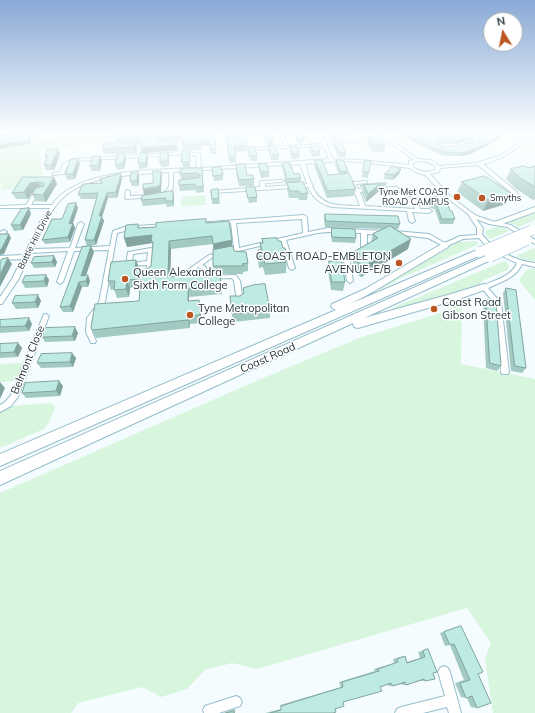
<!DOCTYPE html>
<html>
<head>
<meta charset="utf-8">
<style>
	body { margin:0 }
	#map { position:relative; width:535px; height:713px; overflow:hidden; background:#f4fcff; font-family:Mulish,sans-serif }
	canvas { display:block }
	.north { position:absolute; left:483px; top:12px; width:40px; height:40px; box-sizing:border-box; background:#fff; border:1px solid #a7aeb0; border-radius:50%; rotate:350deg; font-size:11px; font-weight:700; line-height:16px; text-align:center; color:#24353a }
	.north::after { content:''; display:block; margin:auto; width:14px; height:18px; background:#bb5722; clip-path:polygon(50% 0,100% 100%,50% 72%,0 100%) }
</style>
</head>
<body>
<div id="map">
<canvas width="535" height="713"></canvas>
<div class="north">N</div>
</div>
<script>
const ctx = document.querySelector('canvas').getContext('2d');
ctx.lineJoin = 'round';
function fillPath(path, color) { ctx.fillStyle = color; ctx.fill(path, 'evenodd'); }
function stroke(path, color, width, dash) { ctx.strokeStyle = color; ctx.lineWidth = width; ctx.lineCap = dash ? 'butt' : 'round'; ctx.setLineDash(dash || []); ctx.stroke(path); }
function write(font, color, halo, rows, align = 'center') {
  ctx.font = font + ' Mulish,sans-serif'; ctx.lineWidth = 3; ctx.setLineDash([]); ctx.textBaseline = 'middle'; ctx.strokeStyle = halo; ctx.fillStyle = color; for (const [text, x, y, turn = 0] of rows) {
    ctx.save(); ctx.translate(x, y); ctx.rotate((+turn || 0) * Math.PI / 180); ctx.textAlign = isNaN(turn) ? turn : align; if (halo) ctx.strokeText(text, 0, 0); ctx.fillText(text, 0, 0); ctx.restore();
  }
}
fillPath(new Path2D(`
	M 66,132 L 155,132 L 39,151 L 43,174 L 9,190 L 1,190 L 2,183 L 0,183 L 0,150 L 61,137 Z
	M 205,195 L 206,205 L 181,206 L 181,197 Z
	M 535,213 L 535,220 L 519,227 L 508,222 Z
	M 496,227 L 501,227 L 509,231 L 490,239 L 488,238 L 485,232 L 487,230 Z
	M 476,241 L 479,244 L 399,279 L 393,283 L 380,290 L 379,288 L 458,242 Z
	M 535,248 L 535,261 L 525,260 L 516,256 Z
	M 505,261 L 509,265 L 508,270 L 484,280 L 480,284 L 480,286 L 394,311 L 392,308 Z
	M 535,268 L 535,300 L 519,281 L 526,270 Z
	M 462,300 L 461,364 L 535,379 L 535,713 L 493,713 L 485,659 L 491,643 L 467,608 L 257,669 L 232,663 L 205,670 L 187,689 L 161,697 L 142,687 L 78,703 L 71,713 L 0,713 L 0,493 L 254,382 L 359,338 L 447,311 Z
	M 24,363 L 16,381 L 0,382 L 0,364 Z
	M 52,403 L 55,408 L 48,424 L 44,429 L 0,448 L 0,412 L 10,406 Z`), '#d8f5dd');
const minor = new Path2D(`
	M 38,132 L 45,132 L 22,138 L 20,137 Z
	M 317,132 L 321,132 L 325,142 L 356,140 L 358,141 L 356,142 L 326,144 L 333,159 L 360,160 L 409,165 L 409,161 L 414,160 L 376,132 L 380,132 L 418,159 L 431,160 L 439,166 L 476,163 L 499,156 L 509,150 L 519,142 L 526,132 L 530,132 L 527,136 L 535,139 L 535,141 L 525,138 C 515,153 499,160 483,164 L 517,192 L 519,197 L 512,201 L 508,200 L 514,196 L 513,194 L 478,165 L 440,168 L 439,172 L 430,174 L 449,195 L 468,210 L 477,216 L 492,221 L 511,225 L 535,240 L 535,244 L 507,227 L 489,224 L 476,219 L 483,228 L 482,234 C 493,250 516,261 535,263 L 535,267 L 522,264 C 516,278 501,282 488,288 L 501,303 L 509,372 L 508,374 L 502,374 L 501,372 L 495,304 L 481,287 L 482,286 C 495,280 511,277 517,263 C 503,257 488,250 479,238 L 463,239 L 445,247 L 428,238 L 393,234 L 392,233 L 395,231 L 429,234 L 445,243 L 460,236 L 477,235 L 477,228 L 468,214 L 446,197 L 425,175 L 415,172 L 410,168 L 360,162 L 339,161 L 305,164 L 311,183 L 313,185 L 312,186 C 322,208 340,205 360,206 L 351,183 L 353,182 L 367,181 L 367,183 L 356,184 L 358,189 L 395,187 L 416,195 L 420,209 L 429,209 L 432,211 L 429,213 L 412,212 L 415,221 L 412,223 L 409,221 L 407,211 L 332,207 C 320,204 313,198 308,187 L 213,193 L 211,192 L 213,191 L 260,187 L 260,182 L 262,181 L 282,180 L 284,181 L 282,182 L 265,183 L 265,187 L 307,184 L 300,164 L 173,172 C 173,184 176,196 160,196 L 160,194 C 172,190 169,183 169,172 C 135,175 81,174 58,203 C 47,217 40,233 33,249 L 70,248 L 78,224 L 81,222 L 84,224 L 75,248 L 110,246 L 113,231 L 124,227 L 165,224 L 168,226 L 165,228 L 125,231 L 117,233 L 105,302 L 93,318 L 92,332 L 96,341 L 95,343 L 91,343 L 86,332 L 87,318 L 99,302 L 109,250 L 74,251 L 63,282 L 60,284 L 57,282 L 68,251 L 31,253 L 18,280 L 2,304 L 0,304 L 0,297 L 12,279 L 22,259 L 0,260 L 0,256 L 24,255 L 40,222 L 50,208 L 0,208 L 0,206 L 26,205 L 35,191 L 39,191 L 41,192 L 38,193 L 31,205 L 52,205 C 77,168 156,170 197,168 L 196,156 L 189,154 L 75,161 L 67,166 L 64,174 L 53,175 L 53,173 L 60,172 L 63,164 L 72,159 L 137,155 L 138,146 L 126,147 L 124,146 C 128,144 138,143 142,145 L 141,155 L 179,152 L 178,144 L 167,145 L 165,144 C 169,142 178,141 182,143 L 183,152 L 189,152 L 200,154 L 201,168 L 329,159 L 323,146 L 251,150 L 249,149 L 251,148 L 284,146 L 280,136 L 282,135 L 284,136 L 288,146 L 322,144 ZM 418,161 C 425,161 431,162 436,167 L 435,170 C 427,173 420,172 413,167 L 413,163 ZM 394,189 L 412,197 L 415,209 L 365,206 L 360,192 Z
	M 475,135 L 478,136 L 477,142 L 465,146 L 465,144 L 474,140 Z
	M 126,190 L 130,191 L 130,196 L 151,195 L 153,196 L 151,197 L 127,199 L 125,198 Z
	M 304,215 L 307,217 L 308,232 L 328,228 L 384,231 L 387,233 L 384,235 L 367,234 L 367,251 L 350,262 L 353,281 L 350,283 L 347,281 L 344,261 L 361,250 L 361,233 L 328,232 L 318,233 L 286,240 L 295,268 L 292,270 L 289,268 L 281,241 L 213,257 L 202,265 L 205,266 L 210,276 L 236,275 L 240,281 L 243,301 L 240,303 L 237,301 L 234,281 L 232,278 L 206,279 L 201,268 L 198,267 L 184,277 L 180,277 L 179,276 L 209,255 L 234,249 L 231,223 L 198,226 L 196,225 L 196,223 ZM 302,219 L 303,233 L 239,248 L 236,223 Z
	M 4,230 L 7,232 L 0,237 L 0,232 Z
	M 151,248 L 154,250 L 151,275 L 149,276 L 146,274 L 147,265 L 127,266 L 126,265 L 128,252 ZM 148,252 L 147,261 L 132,263 L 133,254 Z
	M 44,314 L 46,314 L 49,316 L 18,397 L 11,406 L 0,412 L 0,405 L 5,402 L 11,395 Z
	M 444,666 L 448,668 L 450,672 L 461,713 L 449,713 L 447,707 L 423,713 L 395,713 L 397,709 L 401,707 L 445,696 L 438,672 L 440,668 Z
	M 236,696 L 240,698 L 242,702 L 240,706 L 219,713 L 204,713 L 203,710 L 205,706 Z`);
const highway = new Path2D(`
	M 535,207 L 535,212 L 499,225 L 496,225 L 492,223 Z
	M 445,242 L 448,243 L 449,245 L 448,247 L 371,293 L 350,304 L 477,250 L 480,249 L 484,252 L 483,254 L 0,466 L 0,454 L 336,310 L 331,307 L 332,304 L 365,289 Z
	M 490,254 L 493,255 L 494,257 L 493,259 L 364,318 L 451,294 L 484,284 L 487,285 L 489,287 L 487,289 L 456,300 L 358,328 L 354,327 L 353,323 L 0,485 L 0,471 Z`);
stroke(minor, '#95bdcb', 2);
stroke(highway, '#95bdcb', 2);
fillPath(minor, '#fff');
fillPath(highway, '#fff');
const highwayBridge = new Path2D(`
	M 480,252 L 532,230
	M 490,257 L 527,240`);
stroke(highwayBridge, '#95bdcb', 11, []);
stroke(highwayBridge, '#fff', 10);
fillPath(new Path2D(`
	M 230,132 L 270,132 L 273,140 L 273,145 L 266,145 L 264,135 L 245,136 L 247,146 L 247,151 L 235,152 L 236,162 L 230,163 L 226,134 L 230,134 Z
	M 280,132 L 311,132 L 302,132 L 304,138 L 304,143 L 298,144 L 295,135 L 281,134 Z
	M 327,132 L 352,132 L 352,135 L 338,136 L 338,140 L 330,140 Z
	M 396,132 L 415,132 L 420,134 L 472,139 L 456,144 L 437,144 L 438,145 L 443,146 L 459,146 L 502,133 L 502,132 L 507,132 L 501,137 L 501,136 L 483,148 L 468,155 L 461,156 L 444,156 L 417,144 Z
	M 467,132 L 483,132 L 479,133 Z
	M 119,133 L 214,135 L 216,154 L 211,154 L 210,145 L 201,146 L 201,150 L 184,150 L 183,143 L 180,140 L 176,141 L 177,150 L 147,153 L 148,158 L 147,168 L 139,169 L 138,163 L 142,153 L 141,142 L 135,143 L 136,148 L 136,153 L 104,154 L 102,149 L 117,142 Z
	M 369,137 L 380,139 L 386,144 L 384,152 L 372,152 L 367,144 Z
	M 333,140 L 346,152 L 345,157 L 338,157 L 333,145 Z
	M 310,144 L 320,151 L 320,156 L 312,157 L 309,149 Z
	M 269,145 L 279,155 L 278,160 L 271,160 L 269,151 Z
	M 248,147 L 257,156 L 257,161 L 251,161 L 248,153 Z
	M 290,147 L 300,153 L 299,158 L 292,159 L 290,152 Z
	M 58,149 L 60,154 L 54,170 L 46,170 L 44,165 L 46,159 L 45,156 Z
	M 168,152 L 169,157 L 169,166 L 161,167 L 160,162 Z
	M 125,154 L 126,159 L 124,169 L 117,170 L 115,165 Z
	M 100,156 L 102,161 L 100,171 L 92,171 L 90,166 Z
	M 190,156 L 190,167 L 183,167 L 182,162 Z
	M 78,159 L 80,164 L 75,179 L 67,180 L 65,174 Z
	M 315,160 L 328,175 L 339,174 L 335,165 L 336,160 L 348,171 L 348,173 L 356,189 L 354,196 L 327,198 L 314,166 Z
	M 365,160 L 371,161 L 368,178 L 362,177 Z
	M 282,163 L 294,174 L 301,178 L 301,182 L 308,193 L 307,200 L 299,200 L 298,198 L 289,198 L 287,190 L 287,184 L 285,184 L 285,178 L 282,168 Z
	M 236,164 L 247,175 L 254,179 L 254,186 L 239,186 L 236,171 Z
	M 259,164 L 269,172 L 269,177 L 261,178 L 259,170 Z
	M 535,166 L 535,199 L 533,200 L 515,188 L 506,179 L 511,169 L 528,168 Z
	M 202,168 L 204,192 L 196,193 L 196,190 L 180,191 L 179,185 L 190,179 L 181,179 L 180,174 Z
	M 212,168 L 223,175 L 223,180 L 214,181 Z
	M 401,169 L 399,174 L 393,180 L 384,179 L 385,174 Z
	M 121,174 L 122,179 L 117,198 L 108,198 L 102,217 L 104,221 L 96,245 L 87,246 L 85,240 L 97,199 L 81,199 L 78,194 L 101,183 L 100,179 Z
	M 23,177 L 54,177 L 57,184 L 46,202 L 35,201 L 32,194 L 34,190 L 28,199 L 16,199 L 12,193 Z
	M 139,177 L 139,186 L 132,186 L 130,181 Z
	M 387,182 L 386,185 L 385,186 L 379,186 L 378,192 L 366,202 L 362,193 L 363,187 L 360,187 L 360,184 Z
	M 462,182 L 506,204 L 483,211 L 457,192 Z
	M 246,187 L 257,197 L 257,202 L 249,203 L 246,192 Z
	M 218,189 L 220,204 L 212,204 L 211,190 Z
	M 173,191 L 174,197 L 174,206 L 167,207 L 166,204 L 143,206 L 141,200 Z
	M 430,196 L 440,204 L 439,205 L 450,211 L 455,219 L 453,224 L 440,224 L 435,210 L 435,209 L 430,208 L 428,201 Z
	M 29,208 L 31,214 L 23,230 L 14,231 L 11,225 Z
	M 78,208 L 73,223 L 75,228 L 70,242 L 45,244 L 42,240 L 62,219 Z
	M 325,214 L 400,224 L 398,229 L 396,229 L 408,249 L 361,277 L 353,271 L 352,268 L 353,262 L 355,251 L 371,242 L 373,234 L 384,229 L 325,227 L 324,219 Z
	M 206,223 L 232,246 L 234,251 L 248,263 L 248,271 L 243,272 L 243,274 L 220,274 L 222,294 L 189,297 L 189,301 L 201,308 L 201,323 L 190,324 L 190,328 L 96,338 L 91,327 L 139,301 L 140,287 L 130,288 L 129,297 L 117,298 L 114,289 L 111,290 L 108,281 L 136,260 L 139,268 L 139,269 L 147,269 L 151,266 L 153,246 L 152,243 L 127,247 L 138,224 L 139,228 ZM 213,244 L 213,266 L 214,272 L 170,277 L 171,249 Z
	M 332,228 L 356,238 L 355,243 L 332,242 L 331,234 Z
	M 262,239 L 278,241 L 287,254 L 286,273 L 265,275 L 263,267 L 259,268 L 258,261 L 258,250 L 260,250 L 260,243 L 262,243 Z
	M 91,246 L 94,252 L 86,275 L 88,275 L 90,281 L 88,287 L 82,287 L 73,312 L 63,312 L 60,307 Z
	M 54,256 L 57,262 L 55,267 L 34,268 L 31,263 Z
	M 329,261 L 345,282 L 343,291 L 331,290 L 328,270 Z
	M 46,275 L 49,280 L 47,287 L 25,288 L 22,282 Z
	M 243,288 L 270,310 L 270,318 L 233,322 L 230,296 L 240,296 L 244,293 Z
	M 506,288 L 526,368 L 522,373 L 511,371 L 503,293 Z
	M 38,295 L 41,301 L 38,308 L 16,309 L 12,303 Z
	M 486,299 L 501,366 L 497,371 L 486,368 L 483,304 Z
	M 0,320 L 32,324 L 29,331 L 0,333 Z
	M 78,333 L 75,341 L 45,342 L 42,337 Z
	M 18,343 L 22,348 L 18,357 L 0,358 L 0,344 Z
	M 72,353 L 76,358 L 73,367 L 41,368 L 37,363 Z
	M 59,381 L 63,386 L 60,396 L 26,398 L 22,393 Z
	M 461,626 L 478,674 L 477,708 L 471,707 L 467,698 L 461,697 L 455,683 L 464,680 L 450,645 L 445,646 L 440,633 Z
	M 428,649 L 433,673 L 425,681 L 420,681 L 406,685 L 402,685 L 401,684 L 393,686 L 388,686 L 388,684 L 380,687 L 343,702 L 335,709 L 333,713 L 265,713 L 281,709 L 280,705 L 341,687 L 339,682 L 375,671 L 374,669 L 394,663 L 393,659 L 400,657 L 405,656 L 407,662 L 420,658 L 418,652 Z
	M 235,709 L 235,713 L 223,713 Z`), '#a3c9c3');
fillPath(new Path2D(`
	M 11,132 L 34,132 L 0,137 L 0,134 Z
	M 503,132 L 507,132 L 501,137 Z
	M 503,133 L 501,137 L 483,148 L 468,155 L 461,156 L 462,153 Z
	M 29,134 L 31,138 L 31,144 L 0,149 L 0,145 Z
	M 474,136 L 472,139 L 456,144 L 457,141 Z
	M 160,137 L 161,142 L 158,143 L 157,138 Z
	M 121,138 L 122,144 L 119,146 L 117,141 Z
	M 209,140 L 210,145 L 201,146 L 201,150 L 200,141 Z
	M 135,143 L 136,148 L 136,153 L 134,147 Z
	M 176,145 L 177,150 L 142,153 L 141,148 Z
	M 58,149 L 60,154 L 54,170 L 51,165 Z
	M 168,152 L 169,157 L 169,166 L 168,161 Z
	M 147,153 L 148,158 L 147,168 L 146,163 Z
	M 125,154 L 126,159 L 124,169 L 123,164 Z
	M 100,156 L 102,161 L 100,171 L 98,165 Z
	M 78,159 L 80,164 L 75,179 L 73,174 Z
	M 401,169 L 399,174 L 393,180 L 394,175 Z
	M 161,171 L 162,176 L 161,192 L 144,195 L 143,189 L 158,187 Z
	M 138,172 L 139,177 L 139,186 L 137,181 Z
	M 121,174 L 122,179 L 117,198 L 116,192 Z
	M 54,177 L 57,184 L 46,202 L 43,195 Z
	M 38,182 L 41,189 L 34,190 L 28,199 L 24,192 L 30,183 Z
	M 380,184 L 378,192 L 366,202 L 368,194 Z
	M 173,191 L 174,197 L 174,206 L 173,201 Z
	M 107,193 L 108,198 L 102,217 L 104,221 L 96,245 L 94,240 L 99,216 Z
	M 512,194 L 506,204 L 483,211 L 488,200 Z
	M 76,203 L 78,208 L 71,228 L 69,224 Z
	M 29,208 L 31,214 L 23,230 L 20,225 Z
	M 73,223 L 75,228 L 70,242 L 68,237 Z
	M 9,234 L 11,238 L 4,254 L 0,255 L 0,250 Z
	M 152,235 L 153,242 L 151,240 L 152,243 L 127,247 L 124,238 Z
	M 411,239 L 408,249 L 361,277 L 364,266 Z
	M 232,240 L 232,248 L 214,252 L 213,244 Z
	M 169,241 L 171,249 L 170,285 L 168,277 Z
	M 91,246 L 94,252 L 84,281 L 81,276 Z
	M 54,256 L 57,262 L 55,267 L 52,262 Z
	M 8,258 L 12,264 L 0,287 L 0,275 Z
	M 136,260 L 139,268 L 138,278 L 135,270 Z
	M 46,275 L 49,280 L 47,287 L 44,281 Z
	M 88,275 L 90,281 L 88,287 L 86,281 Z
	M 127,280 L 130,288 L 129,297 L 126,289 Z
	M 79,282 L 82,287 L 73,312 L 70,306 Z
	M 188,289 L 189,297 L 189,309 L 188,301 Z
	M 38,295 L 41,301 L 38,308 L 35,302 Z
	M 199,300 L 201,308 L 201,323 L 200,315 Z
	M 188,316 L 190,324 L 190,328 L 188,320 Z
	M 29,318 L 32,324 L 29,331 L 25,326 Z
	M 75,327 L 78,333 L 75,341 L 72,336 Z
	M 18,343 L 22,348 L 18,357 L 14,352 Z
	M 72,353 L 76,358 L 73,367 L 70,362 Z
	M 59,381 L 63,386 L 60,396 L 56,391 Z
	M 0,382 L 5,388 L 0,399 Z`), '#84a49f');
const building = new Path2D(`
	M 0,132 L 11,132 L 0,134 Z
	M 137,132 L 210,132 L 210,135 L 214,135 L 216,149 L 210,149 L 209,140 L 200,141 L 200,145 L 184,145 L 183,138 L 179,136 L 160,137 L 157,138 L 160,141 L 176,141 L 176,145 L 141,148 L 141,139 L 140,138 L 121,138 L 117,141 L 119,133 Z
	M 230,132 L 244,132 L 247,146 L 234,146 L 236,157 L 229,158 L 226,134 L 231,134 Z
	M 264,132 L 270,132 L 273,140 L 266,140 Z
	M 296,132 L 302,132 L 304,138 L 298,139 Z
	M 329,132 L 337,132 L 338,135 L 331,136 Z
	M 402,132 L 415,132 L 420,134 L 434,132 L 462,132 L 474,136 L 457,141 L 439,140 L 436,142 L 438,145 L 443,146 L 459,146 L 479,140 L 481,135 L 490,133 L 491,132 L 498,132 L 503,133 L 485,145 L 469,151 L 462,153 L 445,152 L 418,141 Z
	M 29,134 L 29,140 L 0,145 L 0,139 Z
	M 378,136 L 380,139 L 382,139 L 386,144 L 374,145 L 369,137 Z
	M 333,140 L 340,140 L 346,152 L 339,152 Z
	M 117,141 L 120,143 L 135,143 L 134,147 L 102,149 L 104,143 L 117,142 Z
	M 317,143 L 320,151 L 313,152 L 310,144 Z
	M 269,145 L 275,145 L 279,155 L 271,155 Z
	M 297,146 L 300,153 L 292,154 L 290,147 Z
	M 248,147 L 255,147 L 257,156 L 250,156 Z
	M 58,149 L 51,165 L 44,165 L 48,156 L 45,156 L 47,150 Z
	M 182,151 L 189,151 L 190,162 L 182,162 Z
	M 161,152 L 168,152 L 168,161 L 160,162 Z
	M 140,153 L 147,153 L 146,163 L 138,163 Z
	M 125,154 L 123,164 L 115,165 L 117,155 Z
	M 93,156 L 100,156 L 98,165 L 90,166 Z
	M 78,159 L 73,174 L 65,174 L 70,160 Z
	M 315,160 L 322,160 L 328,175 L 349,173 L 356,189 L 328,191 Z
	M 336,160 L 343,160 L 348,171 L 341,172 Z
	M 365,160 L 371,161 L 369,172 L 363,172 Z
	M 282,163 L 290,163 L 294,174 L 299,173 L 301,178 L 285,179 L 286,174 Z
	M 236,164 L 245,164 L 247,175 L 253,175 L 254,179 L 239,180 Z
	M 259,164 L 267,164 L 269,172 L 261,172 Z
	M 393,166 L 401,169 L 394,175 L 385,174 Z
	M 524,166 L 528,168 L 535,166 L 535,187 L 520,178 L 511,169 Z
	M 221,167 L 223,175 L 213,176 L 212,168 Z
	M 182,168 L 202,168 L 203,187 L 196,187 L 195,184 L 179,185 L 179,180 L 197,178 L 201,176 L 197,173 L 180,174 L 180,170 L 182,170 Z
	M 153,171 L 161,171 L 160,186 L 143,189 L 143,184 L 153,183 Z
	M 138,172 L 137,181 L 130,181 L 131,173 Z
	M 121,174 L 116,192 L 107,193 L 99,216 L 102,216 L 94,240 L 85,240 L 98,193 L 78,194 L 83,184 L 102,183 L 100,179 Z
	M 485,176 L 512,194 L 488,200 L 462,182 Z
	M 23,177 L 54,177 L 43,195 L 32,194 L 36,188 L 44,186 L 43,183 L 38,182 L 30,183 L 24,192 L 12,193 Z
	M 303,182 L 308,193 L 300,194 L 299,191 L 290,191 L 287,183 Z
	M 380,184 L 368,194 L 364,185 Z
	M 246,187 L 255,187 L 257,197 L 248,198 Z
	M 218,189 L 219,198 L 212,199 L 211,190 Z
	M 173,191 L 173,201 L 165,201 L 166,198 L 141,200 L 142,196 Z
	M 430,196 L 438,197 L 440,204 L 432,202 Z
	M 76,203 L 69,224 L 73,223 L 68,237 L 42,240 L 52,219 L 62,219 L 68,204 Z
	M 437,205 L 448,205 L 450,211 L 452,211 L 455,219 L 442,219 Z
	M 29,208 L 20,225 L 11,225 L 21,209 Z
	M 325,214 L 398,216 L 400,224 L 326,221 Z
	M 206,219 L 206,223 L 229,221 L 232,240 L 213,244 L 212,236 L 169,241 L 168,277 L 220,272 L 221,286 L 188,289 L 188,301 L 199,300 L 200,315 L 188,316 L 188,320 L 92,330 L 91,327 L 95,304 L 139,301 L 141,279 L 127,280 L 126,289 L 114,290 L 115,281 L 108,281 L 111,262 L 136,260 L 135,270 L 147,269 L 151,266 L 153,242 L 151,240 L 152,235 L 124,238 L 126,225 L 138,224 L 138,228 L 156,227 L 156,223 Z
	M 390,226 L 411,239 L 364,266 L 355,260 L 355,257 L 360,254 L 355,251 L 378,238 L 373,234 Z
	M 332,228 L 355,229 L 356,238 L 332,237 Z
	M 0,234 L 9,234 L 1,250 L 0,250 Z
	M 277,238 L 278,241 L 281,241 L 283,248 L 285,248 L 287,254 L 284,255 L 286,262 L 265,264 L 263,257 L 259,257 L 258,250 L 262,250 L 260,243 L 263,243 L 262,239 Z
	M 91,246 L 81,276 L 88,275 L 86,281 L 79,282 L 70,306 L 60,307 L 82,247 Z
	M 233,246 L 234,251 L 246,252 L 248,263 L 242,264 L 243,266 L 213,266 L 213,250 Z
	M 54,256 L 52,262 L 31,263 L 34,257 Z
	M 8,258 L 0,275 L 0,261 L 2,259 Z
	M 329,261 L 342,262 L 345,282 L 332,282 Z
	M 46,275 L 44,281 L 22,282 L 25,276 Z
	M 265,284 L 270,310 L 232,314 L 230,296 L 240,296 L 244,293 L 243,288 L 253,285 Z
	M 506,288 L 516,290 L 526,368 L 515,366 Z
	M 38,295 L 35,302 L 12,303 L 15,296 Z
	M 486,299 L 496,301 L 501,366 L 490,363 Z
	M 29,318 L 25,326 L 0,327 L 0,320 Z
	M 75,327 L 72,336 L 42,337 L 45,328 Z
	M 18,343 L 14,352 L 0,353 L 0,344 Z
	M 72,353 L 70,362 L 37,363 L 41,354 Z
	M 59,381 L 56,391 L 22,393 L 25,383 Z
	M 461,626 L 483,672 L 478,674 L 491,703 L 477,708 L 472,696 L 466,698 L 460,683 L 470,680 L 454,644 L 450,645 L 444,632 Z
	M 428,649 L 437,672 L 433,673 L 435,679 L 425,681 L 424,679 L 406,685 L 405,682 L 393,686 L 391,683 L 380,687 L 382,691 L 343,702 L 344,706 L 335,709 L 336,712 L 333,713 L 270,713 L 281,710 L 281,706 L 343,687 L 342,682 L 379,671 L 378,669 L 398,662 L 397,659 L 405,656 L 407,663 L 425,657 L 423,651 Z
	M 234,711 L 234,713 L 226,713 Z`);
fillPath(building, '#bdeae3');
stroke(building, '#84a49f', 1);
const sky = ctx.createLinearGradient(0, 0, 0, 232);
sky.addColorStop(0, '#89a9d5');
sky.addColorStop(0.57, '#fafeff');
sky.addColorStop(1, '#fafeff00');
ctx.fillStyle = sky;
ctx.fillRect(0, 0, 535, 232);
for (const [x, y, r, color] of [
	[457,197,4,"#bb5722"],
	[482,198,4,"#bb5722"],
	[399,263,4,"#bb5722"],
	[125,279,4,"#bb5722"],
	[434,309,4,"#bb5722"],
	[190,315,4,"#bb5722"]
]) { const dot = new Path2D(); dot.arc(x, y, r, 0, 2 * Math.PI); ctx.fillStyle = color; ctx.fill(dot); stroke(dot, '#fff', 1.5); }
write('9px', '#24353a', '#fff', [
	["Tyne Met COAST",449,192],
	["ROAD CAMPUS",449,202],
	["Smyths",490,198,"left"]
], 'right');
write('9px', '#24353a', '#fff', [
	["Battle Hill Drive",35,240,-63]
]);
write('11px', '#24353a', '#fff', [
	["COAST ROAD-EMBLETON",391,257,"right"],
	["AVENUE-E/B",391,270,"right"],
	["Queen Alexandra",133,273],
	["Sixth Form College",133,286],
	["Coast Road",442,303],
	["Gibson Street",442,316],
	["Tyne Metropolitan",198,309],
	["College",198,322]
], 'left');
write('11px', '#24353a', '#fff', [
	["Coast Road",268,358,-24],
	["Belmont Close",28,360,-68]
]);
</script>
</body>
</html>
